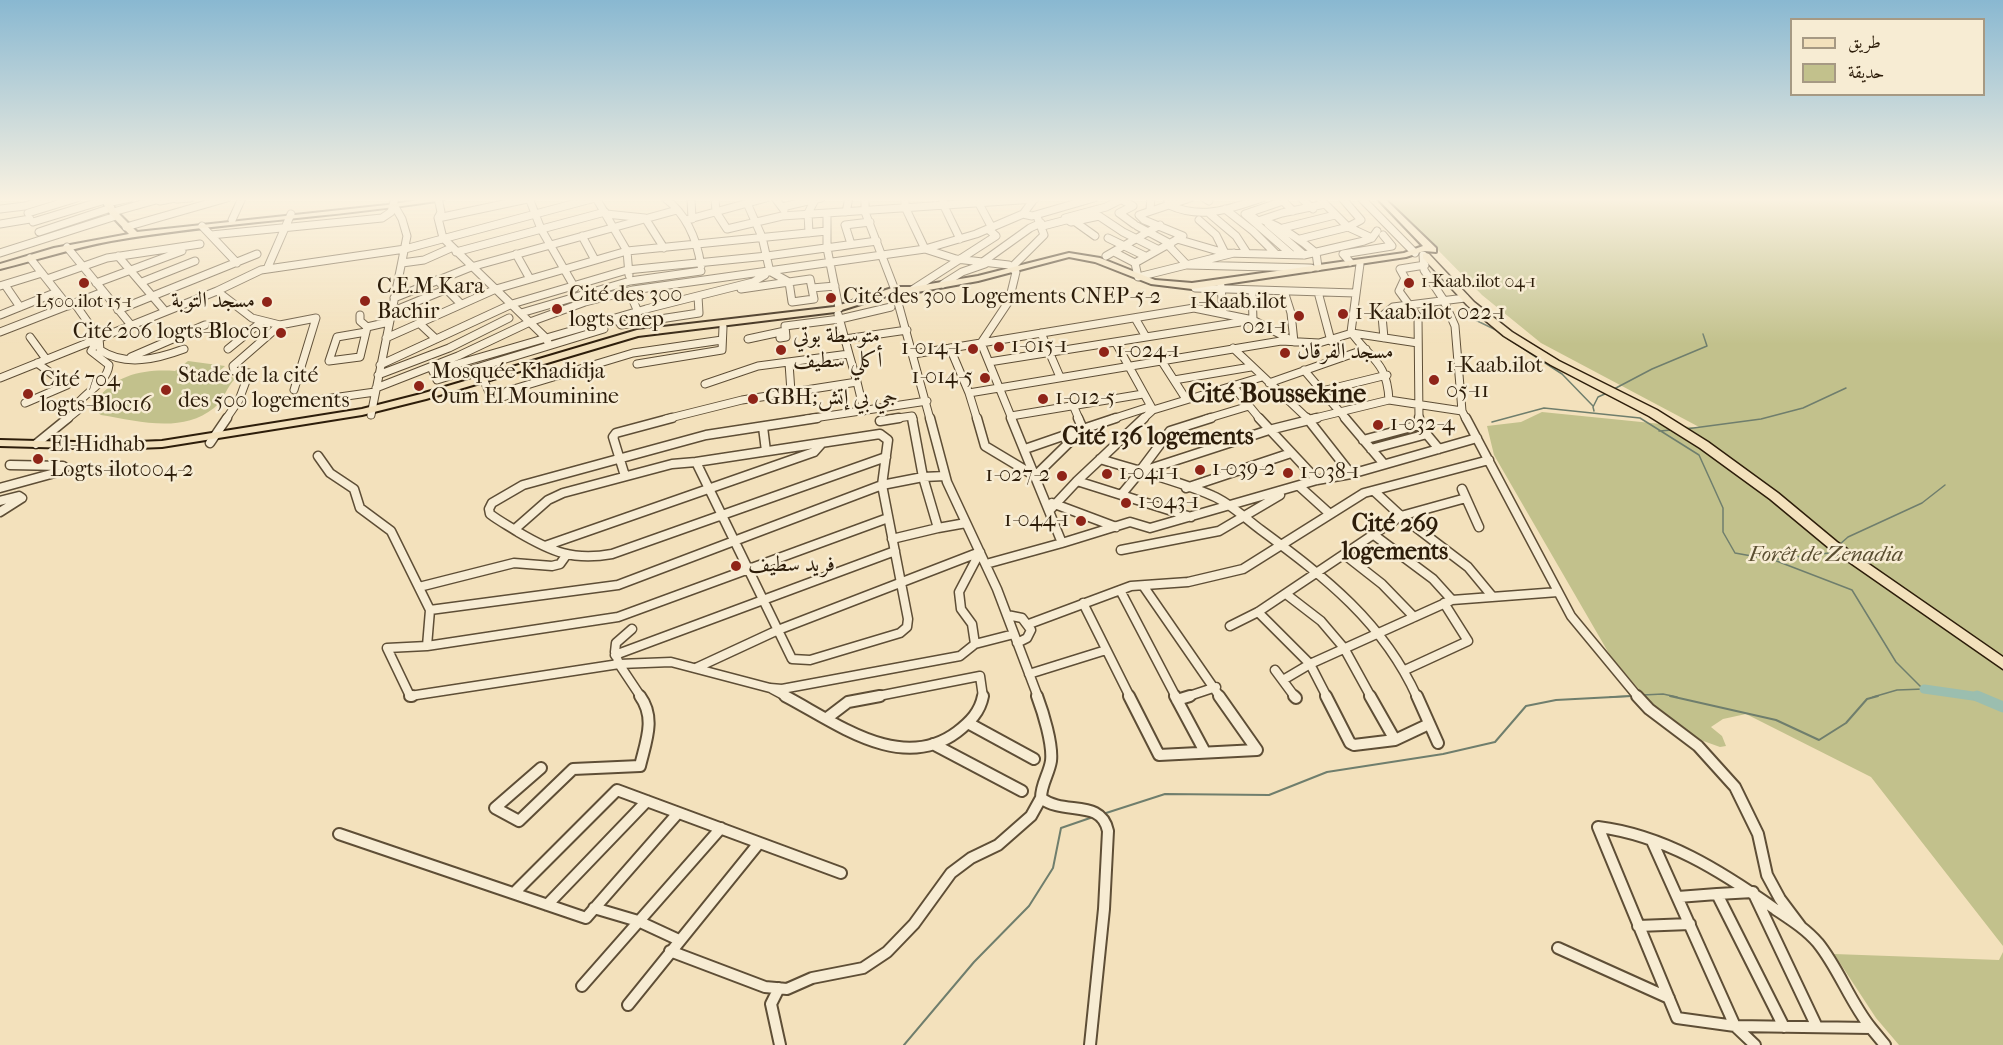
<!DOCTYPE html>
<html>
<head>
<meta charset="utf-8">
<style>
	body { margin:0 }
	#map { position:relative; width:2003px; height:1045px; overflow:hidden; background:#f3e1bc; font-family:"IM FELL French Canon",Amiri,serif }
	canvas { display:block }
	.legend { position:absolute; left:1790px; top:18px; width:195px; height:78px; box-sizing:border-box; background:#f7ecd3; border:2px solid #a69983; margin:0; padding:8px 10px; list-style:none; font-size:18px; color:#2d1d0a }
	.legend li { display:flex; align-items:center; gap:12px; height:30px }
	.legend b { width:30px; border:2px solid #a69983 }
</style>
</head>
<body>
<div id="map">
<canvas width="2003" height="1045"></canvas>
<ul class="legend">
<li><b style="height:8px;background:#f3e1bc"></b>طريق</li>
<li><b style="height:16px;background:#c2c18c"></b>حديقة</li>
</ul>
</div>
<script>
const ctx = document.querySelector('canvas').getContext('2d');
ctx.lineJoin = 'round';
function fillPath(path, color) { ctx.fillStyle = color; ctx.fill(path, 'evenodd'); }
function stroke(path, color, width, dash) { ctx.strokeStyle = color; ctx.lineWidth = width; ctx.lineCap = dash ? 'butt' : 'round'; ctx.setLineDash(dash || []); ctx.stroke(path); }
function write(font, color, halo, rows, align = 'center') {
  ctx.font = font + ' "IM FELL French Canon",Amiri,serif'; ctx.lineWidth = 5; ctx.setLineDash([]); ctx.textBaseline = 'middle'; ctx.strokeStyle = halo; ctx.fillStyle = color; for (const [text, x, y, turn = 0] of rows) {
    ctx.save(); ctx.translate(x, y); ctx.rotate((+turn || 0) * Math.PI / 180); ctx.textAlign = isNaN(turn) ? turn : align; if (halo) ctx.strokeText(text, 0, 0); ctx.fillText(text, 0, 0); ctx.restore();
  }
}
fillPath(new Path2D(`
	M 1387,198 L 2003,198 L 2003,946 L 1871,777 L 1746,714 L 1723,719 L 1711,727 L 1722,736 L 1726,746 L 1720,747 L 1695,738 L 1657,710 L 1611,657 L 1494,455 L 1487,426 L 1521,422 L 1542,412 L 1701,428 L 1541,343 L 1482,295 Z
	M 188,361 L 225,366 L 215,375 L 236,378 C 226,387 225,399 214,408 C 181,434 139,421 101,415 L 97,412 L 97,400 C 116,374 145,369 175,371 Z
	M 2003,952 L 2003,1045 L 1899,1045 L 1876,1018 L 1834,954 L 1999,960 Z`), '#c2c18c');
stroke(new Path2D(`
	M 1467,316 L 1496,330
	M 1507,338 L 1562,374 L 1593,406
	M 1614,389 L 1652,369 L 1707,346 L 1703,334
	M 1594,411 L 1593,407 L 1598,397 L 1607,393
	M 1492,422 L 1544,408 L 1640,418 L 1699,455 L 1723,508 L 1723,532 L 1735,553 L 1774,560 L 1852,590 L 1896,662 L 1922,688
	M 1686,429 L 1761,419 L 1803,408 L 1846,388
	M 1659,431 L 1672,430
	M 1839,545 L 1848,537 L 1922,503 L 1945,485
	M 1777,559 L 1829,553 L 1833,550
	M 1643,695 L 1663,694 L 1677,697
	M 1610,697 L 1632,696
	M 1873,697 L 1897,690 L 1924,689`), '#6f7e6d', 1.5);
stroke(new Path2D(`
	M 1670,696 L 1776,720 L 1819,740 L 1846,723 L 1867,699 L 1878,696
	M 1103,814 L 1165,794 L 1269,795 L 1327,772 L 1443,754 L 1495,742 L 1526,706 L 1556,700 L 1632,696
	M 904,1045 L 974,962 L 1029,906 L 1053,868 L 1061,828 L 1093,817`), '#6f7e6d', 2);
stroke(new Path2D(`
	M 1924,689 L 1980,697`), '#9bbeaf', 9);
stroke(new Path2D(`
	M 1977,696 L 2003,707`), '#9bbeaf', 11);
const minorFar2 = new Path2D(`
	M 153,198 L 160,201 L 175,198
	M 438,198 L 441,212 L 438,218 L 443,238 L 546,338 L 549,345
	M 529,198 L 541,229 L 575,288
	M 596,198 L 627,251 L 629,275
	M 665,198 C 687,215 697,239 701,266
	M 691,198 L 692,219
	M 715,198 L 716,212 L 727,229 L 782,216 L 1035,199
	M 775,198 L 784,210
	M 865,198 L 865,212 L 895,290
	M 905,198 L 905,207 L 925,249 L 956,259 L 1009,265 L 1016,272 L 1009,301 L 981,343 L 1012,419
	M 943,198 L 943,204 L 960,239
	M 976,198 L 992,228
	M 1124,198 L 1106,207 L 1065,218 L 1071,222 L 1099,216 L 1123,232 L 1157,249
	M 1167,198 L 1169,205 C 1202,220 1229,209 1262,198
	M 1190,198 L 1139,215 L 1144,220 L 1183,236 L 1135,263 L 1138,277 L 1234,253
	M 1204,198 L 1209,201
	M 1301,198 L 1313,209
	M 1319,198 L 1348,227 L 1372,238
	M 1361,198 L 1415,253
	M 177,199 L 190,198
	M 1122,200 L 1133,206 L 1119,213 L 1134,224
	M 107,203 L 130,198
	M 747,203 L 762,237 L 770,272
	M 782,207 L 821,198
	M 0,209 L 25,206 L 51,198
	M 1150,209 L 1151,198
	M 1225,209 L 1253,231 L 1276,254
	M 113,212 L 156,200
	M 846,212 L 849,198
	M 28,213 L 77,198
	M 827,213 L 827,248 L 839,308
	M 1248,213 L 1283,201 L 1293,211
	M 606,214 L 645,218 L 664,248
	M 1023,214 L 1032,216 L 1094,198
	M 1210,214 L 1236,236 L 1247,253
	M 438,218 L 532,198
	M 232,220 L 242,198
	M 686,220 L 766,198
	M 1199,220 L 1216,235 L 1225,253
	M 1263,220 C 1283,228 1300,239 1316,253 L 1318,267
	M 1074,221 L 1095,236
	M 33,222 L 105,200
	M 0,224 L 30,219
	M 1268,224 L 1304,255
	M 202,226 L 237,263
	M 1043,226 L 1066,220
	M 1137,226 L 1171,244
	M 126,227 L 227,198
	M 1283,228 L 1335,215
	M 39,232 L 111,208
	M 809,233 L 808,213 L 816,198
	M 211,235 L 382,218 L 391,212 L 395,198
	M 582,236 L 595,260
	M 1108,238 L 1145,256
	M 1177,239 L 1225,253 L 1304,255 L 1364,241 L 1372,238 L 1377,231
	M 1300,239 L 1348,227 L 1361,220 L 1342,198
	M 851,244 L 845,225 L 870,222
	M 1168,245 L 1187,265 L 1311,268
	M 67,247 L 131,325
	M 456,252 L 605,212
	M 1114,252 L 1135,263
	M 0,253 L 116,216
	M 516,254 L 530,279
	M 1291,254 L 1245,214 L 1248,213 L 1258,221 L 1282,213 L 1325,204
	M 1423,255 L 1424,270 L 1443,299 L 1455,326 L 1462,411 L 1466,419
	M 118,256 L 165,311
	M 1106,256 L 1160,225
	M 30,258 L 68,306
	M 984,261 L 1030,228 L 1041,223
	M 1350,262 L 1343,254 L 1392,246 L 1383,235
	M 402,263 L 424,260 L 451,248
	M 1360,264 L 1351,332 C 1371,360 1387,361 1389,400
	M 1012,267 L 1044,235 L 1038,219
	M 267,269 L 291,214
	M 771,272 L 789,282
	M 47,279 L 107,258 L 200,244
	M 810,279 L 814,299 L 792,302 L 789,282 Z
	M 437,280 L 461,304
	M 142,282 L 195,261
	M 96,283 L 182,251
	M 943,284 L 962,272 L 985,264
	M 5,285 L 20,307
	M 0,286 L 42,273
	M 1221,286 L 1223,314
	M 812,288 L 835,286
	M 1195,288 L 1355,293
	M 741,289 L 789,282
	M 912,290 L 996,236 L 988,229
	M 217,291 L 252,318 L 280,325 L 233,366 L 234,371 L 249,373 L 239,400 L 226,419
	M 629,291 L 638,312
	M 1284,291 L 1291,313 L 1294,342
	M 1318,292 L 1331,341
	M 394,298 L 471,267 L 677,210
	M 897,299 L 930,419
	M 75,304 L 99,338 L 100,350 C 126,367 157,359 184,349
	M 118,310 L 257,254
	M 391,312 L 447,289
	M 521,313 L 630,281 L 701,271
	M 0,315 L 57,292
	M 360,315 L 360,321 L 367,327 L 389,322
	M 616,318 L 621,325 L 699,313 L 698,296
	M 1135,318 L 1146,337
	M 419,323 L 436,339
	M 280,325 L 316,318 L 294,390
	M 0,332 L 103,292
	M 366,332 L 360,357 L 329,361 L 337,337 Z
	M 366,332 L 367,327
	M 1041,333 L 1060,377
	M 30,337 L 46,359
	M 386,338 L 496,289 L 627,251 L 827,231
	M 780,338 L 786,337 L 785,326 L 840,319 L 891,307
	M 1384,338 L 1382,316 L 1393,307 L 1465,298
	M 748,339 L 785,331
	M 845,339 L 907,330
	M 1116,343 L 1153,410
	M 950,348 L 969,393 L 977,419
	M 1233,348 L 1308,419
	M 228,349 L 260,323
	M 849,354 L 857,382
	M 914,354 L 1194,308 L 1253,320 L 1291,340
	M 131,357 L 205,325
	M 1161,360 L 1186,399
	M 989,362 L 1253,320 L 1252,290
	M 789,363 L 791,392
	M 637,364 L 722,350 L 723,327
	M 380,365 L 512,304 L 627,270 L 767,256 L 877,241
	M 431,367 L 437,380 L 604,329
	M 1304,370 L 1346,419
	M 433,371 L 646,309 L 753,282 L 765,275
	M 378,375 L 449,348 L 509,318
	M 0,378 L 217,291 L 261,270 L 405,249 L 595,198
	M 1174,380 L 1251,367
	M 485,383 L 491,397 L 496,399 L 506,396 L 507,391 L 633,353 L 722,340
	M 1269,383 L 1366,349
	M 705,384 L 758,366 L 849,354 L 838,314
	M 1232,385 L 1260,419
	M 376,388 L 458,356 L 530,322 L 585,302 L 633,290 L 925,249 L 976,234 L 1023,214 L 1035,198
	M 1322,391 L 1387,375
	M 969,393 L 1281,341 L 1319,343 L 1352,333 L 1418,343
	M 311,401 L 375,392
	M 25,403 L 67,385 L 37,363
	M 1073,405 L 1079,419
	M 371,415 L 407,236 L 402,219 L 394,205
	M 1011,416 L 1143,394
	M 67,419 L 82,407 L 79,402 C 89,390 107,382 109,365 L 91,351 L 99,338
	M 666,419 L 742,400 L 857,382 L 864,411
	M 807,419 L 927,401
	M 890,419 L 912,416 L 913,419
	M 1112,419 L 1149,407
	M 1143,419 L 1153,410 L 1262,377
	M 1206,419 L 1249,406
	M 1311,419 L 1389,400 L 1462,411
	M 1419,419 L 1418,317 L 1399,291 L 1405,278 L 1400,269 L 1425,265`);
const minorFar1 = new Path2D(`
	M 817,418 L 706,435 L 523,485 L 492,503 L 489,509 L 490,514 C 499,521 509,526 518,532 C 552,552 573,561 612,554 L 886,457
	M 912,418 L 923,477 L 938,528 L 966,523
	M 930,418 L 947,482 L 997,589 L 1038,697
	M 977,418 L 985,446 L 1035,476 L 1083,429 L 1025,449
	M 1011,418 L 1062,543 L 1130,522 L 1150,528 L 1317,480 L 1351,474 L 1477,438
	M 1078,418 L 1083,429 L 1116,418
	M 1259,418 L 1317,480
	M 1307,418 L 1351,474
	M 1345,418 L 1384,464
	M 1419,418 L 1419,425 L 1439,449
	M 1466,418 L 1571,616 L 1638,697
	M 880,421 L 899,418
	M 763,427 L 766,451
	M 880,434 L 888,440 L 882,485 L 908,619 L 907,627 L 900,633 L 810,660 L 792,659 L 696,462 Z
	M 1363,440 L 1419,425
	M 210,443 L 227,418
	M 36,444 L 68,418
	M 1371,449 L 1427,434
	M 318,456 L 330,473 L 354,489 L 360,508 L 391,531 L 430,610 L 427,646 L 387,648 L 410,696 L 619,664 L 641,697
	M 1100,459 C 1135,470 1180,481 1213,496 C 1230,503 1246,519 1261,530 C 1326,578 1383,622 1417,697
	M 1140,471 L 1170,431 L 1211,418
	M 625,476 L 613,437 L 616,433 L 672,418
	M 1077,481 L 1191,517
	M 1299,486 L 1330,514
	M 0,488 L 62,471 L 65,468 L 63,466 L 10,465
	M 1186,488 L 1291,453
	M 1462,489 L 1479,527
	M 1374,491 L 1401,516 L 1468,567 L 1492,596
	M 1121,495 L 1140,472 L 1269,430 L 1317,418
	M 0,501 L 19,496 L 22,498 L 0,512
	M 1052,503 L 1116,527
	M 1049,511 L 1077,481 L 1144,418
	M 515,529 L 548,500 L 563,493 L 672,464 L 696,462
	M 1374,535 L 1433,579 L 1452,600
	M 892,539 L 938,528
	M 545,546 L 814,452 L 822,443
	M 1121,550 L 1219,531 L 1280,495
	M 1345,555 L 1382,584 L 1414,617
	M 986,564 L 1062,543
	M 419,587 L 514,563 L 552,566 L 560,564 L 565,557
	M 1144,587 L 1220,697
	M 1120,590 L 1176,697
	M 1286,594 L 1321,621 L 1344,648 L 1371,697
	M 1083,603 L 1130,697
	M 430,610 L 618,585 L 882,485 L 923,477 L 945,476
	M 1258,612 L 1310,664 L 1327,697
	M 1007,615 L 1022,618 L 1031,630 L 1027,638 L 1017,643
	M 1029,624 L 1131,586 L 1188,582 L 1243,569 L 1364,493 L 1489,460
	M 1230,626 L 1258,612 L 1401,516 L 1466,498
	M 632,629 L 616,643 L 615,652 L 619,664 L 671,662 L 770,688 L 782,689 L 960,656 L 975,644 L 972,624 L 961,609 L 959,592 L 980,552
	M 975,644 L 1014,634
	M 427,646 L 618,617 L 888,518
	M 615,655 L 895,551
	M 696,668 L 778,630 L 980,552
	M 1275,670 L 1295,697
	M 1405,670 L 1468,641 L 1444,603
	M 1029,674 L 1106,650
	M 1283,680 L 1310,664 L 1452,600 L 1558,592
	M 772,689 L 787,697
	M 873,697 L 980,676 L 983,697
	M 1186,697 L 1216,687`);
const minor = new Path2D(`
	M 410,696 L 412,696
	M 785,696 C 835,722 901,774 957,732 C 970,722 980,712 983,696
	M 1037,696 C 1043,712 1053,744 1051,761 C 1049,774 1041,784 1041,798 C 1064,816 1101,798 1108,831 L 1104,909 L 1090,1045
	M 1129,696 L 1159,755 L 1257,750 L 1219,696
	M 1175,696 L 1205,752
	M 1294,696 L 1296,698
	M 1326,696 L 1350,743 L 1354,745 L 1395,740 L 1429,724
	M 1370,696 L 1395,740
	M 1417,696 L 1438,743
	M 1637,696 L 1649,709 L 1698,746 L 1735,787 L 1758,834 L 1767,875 L 1780,899 L 1801,927
	M 1177,700 L 1190,696
	M 827,718 L 848,702 L 880,696
	M 968,723 L 1034,759
	M 933,744 L 1022,791
	M 541,768 L 495,808 L 519,821 L 573,769 L 640,766 C 646,741 656,718 640,696
	M 1598,827 C 1664,835 1721,871 1775,909 C 1790,919 1806,929 1818,943 C 1839,969 1850,1002 1871,1028 L 1735,1026 L 1677,1018 Z
	M 339,834 L 586,918 L 678,813
	M 1652,841 L 1735,1026 L 1755,1045
	M 514,893 L 617,790 L 841,873
	M 1717,894 L 1753,892 L 1817,1027
	M 1678,897 L 1717,894 L 1784,1027
	M 547,905 L 647,801
	M 594,908 L 638,921 L 679,940
	M 1638,926 L 1690,924
	M 1558,948 L 1669,998
	M 670,951 L 765,987 L 787,989 L 812,978 L 863,968 L 887,952 L 914,924 L 951,873 L 971,858 L 998,845 L 1031,816 L 1041,798
	M 582,986 L 721,828
	M 779,988 L 771,1004 L 780,1045
	M 628,1005 L 759,843
	M 1871,1028 L 1885,1045`);
const major = new Path2D(`
	M 101,198 L 107,198 L 116,211 L 137,232 L 387,205 L 431,198 L 446,198 L 442,200 C 332,218 220,222 111,241 C 73,248 37,260 0,269 L 0,264 L 54,248 L 129,234 L 110,214 Z
	M 1377,198 L 1384,198 L 1436,248 L 1436,252 L 1424,251 L 1406,257 L 1192,289 L 1151,284 L 1095,262 L 1069,257 L 978,281 L 912,293 L 896,293 L 835,312 L 638,336 L 426,399 L 362,415 L 162,447 L 112,449 L 0,446 L 0,440 L 112,443 L 162,441 L 362,409 L 421,394 L 637,330 L 834,307 L 895,287 L 912,287 L 978,276 L 1069,253 L 1100,258 L 1155,280 L 1192,283 L 1404,253 L 1423,246 Z`);
const highway = new Path2D(`
	M 1426,253 L 1429,254 L 1474,302 L 1512,332 L 1559,361 L 1657,410 L 1708,442 L 1778,493 L 1837,542 L 2003,657 L 2003,669 L 1829,548 L 1770,499 L 1700,448 L 1649,416 L 1551,365 L 1504,336 L 1468,306 L 1423,258 L 1423,254 Z`);
stroke(minorFar2, '#5e4e36', 9);
stroke(minorFar1, '#5e4e36', 11);
stroke(minor, '#5e4e36', 14);
stroke(major, '#2d1d0a', 4);
stroke(highway, '#2d1d0a', 3);
stroke(minorFar2, '#f7ecd3', 7);
stroke(minorFar1, '#f7ecd3', 8);
stroke(minor, '#f7ecd3', 10);
fillPath(major, '#f3e1bc');
fillPath(highway, '#f3e1bc');
const sky = ctx.createLinearGradient(0, 0, 0, 344);
sky.addColorStop(0, '#89b8d1');
sky.addColorStop(0.58, '#faf2e1');
sky.addColorStop(1, '#faf2e100');
ctx.fillStyle = sky;
ctx.fillRect(0, 0, 2003, 344);
for (const [x, y, r, color] of [
	[84,283,6,"#8f2418"],
	[1409,283,6,"#8f2418"],
	[831,298,6,"#8f2418"],
	[365,301,6,"#8f2418"],
	[267,302,6,"#8f2418"],
	[557,309,6,"#8f2418"],
	[1343,314,6,"#8f2418"],
	[1299,316,6,"#8f2418"],
	[281,333,6,"#8f2418"],
	[999,347,6,"#8f2418"],
	[973,349,6,"#8f2418"],
	[781,350,6,"#8f2418"],
	[1104,352,6,"#8f2418"],
	[1285,353,6,"#8f2418"],
	[985,378,6,"#8f2418"],
	[1434,380,6,"#8f2418"],
	[419,386,6,"#8f2418"],
	[166,390,6,"#8f2418"],
	[28,394,6,"#8f2418"],
	[753,399,6,"#8f2418"],
	[1043,399,6,"#8f2418"],
	[1378,425,6,"#8f2418"],
	[38,459,6,"#8f2418"],
	[1200,470,6,"#8f2418"],
	[1288,473,6,"#8f2418"],
	[1107,474,6,"#8f2418"],
	[1062,476,6,"#8f2418"],
	[1126,503,6,"#8f2418"],
	[1081,521,6,"#8f2418"],
	[736,566,6,"#8f2418"]
]) { const dot = new Path2D(); dot.arc(x, y, r, 0, 2 * Math.PI); ctx.fillStyle = color; ctx.fill(dot); stroke(dot, '#f7ecd3', 2); }
write('18px', '#2d1d0a', '#f7ecd3', [
	["1-Kaab.ilot 04-1",1421,283],
	["L500.ilot 15-1",84,303,"center"]
], 'left');
write('22px', '#2d1d0a', '#f7ecd3', [
	["C.E.M Kara",377,288],
	["Bachir",377,313],
	["Cité des 300",569,296],
	["logts cnep",569,321],
	["Cité des 300 Logements CNEP-5-2",843,298],
	["مسجد التوبة",255,302,"right"],
	["1-Kaab.ilot",1287,303,"right"],
	["021-1",1287,328,"right"],
	["1-Kaab.ilot 022-1",1355,314],
	["Cité 206 logts-Bloc01",269,333,"right"],
	["متوسطة بوتي",793,337],
	["أكلي سطيف",793,362],
	["1-015-1",1011,347],
	["1-014-1",961,349,"right"],
	["1-024-1",1116,352],
	["مسجد الفرقان",1297,353],
	["1-Kaab.ilot",1446,367],
	["05-11",1446,392],
	["Mosquée Khadidja",431,373],
	["Oum El Mouminine",431,398],
	["Stade de la cité",178,377],
	["des 500 logements",178,402],
	["1-014-5",973,378,"right"],
	["Cité 704",40,381],
	["logts-Bloc16",40,406],
	["GBH;جي بي إتش",765,399],
	["1-012-5",1055,399],
	["1-032-4",1390,425],
	["El-Hidhab",50,446],
	["Logts-ilot004-2",50,471],
	["1-039-2",1212,470],
	["1-038-1",1300,473],
	["1-041-1",1119,474],
	["1-027-2",1050,476,"right"],
	["1-043-1",1138,503],
	["1-044-1",1069,521,"right"],
	["فريد سطيف",748,566]
], 'left');
write('italic 22px', '#5a4e31', '#f7ecd3', [
	["Forêt de Zenadia",1826,556]
]);
write('bold 24px', '#2d1d0a', '#f7ecd3', [
	["Cité 136 logements",1158,438],
	["Cité 269",1395,525],
	["logements",1395,553]
]);
write('bold 26px', '#2d1d0a', '#f7ecd3', [
	["Cité Boussekine",1277,396]
]);
</script>
</body>
</html>
